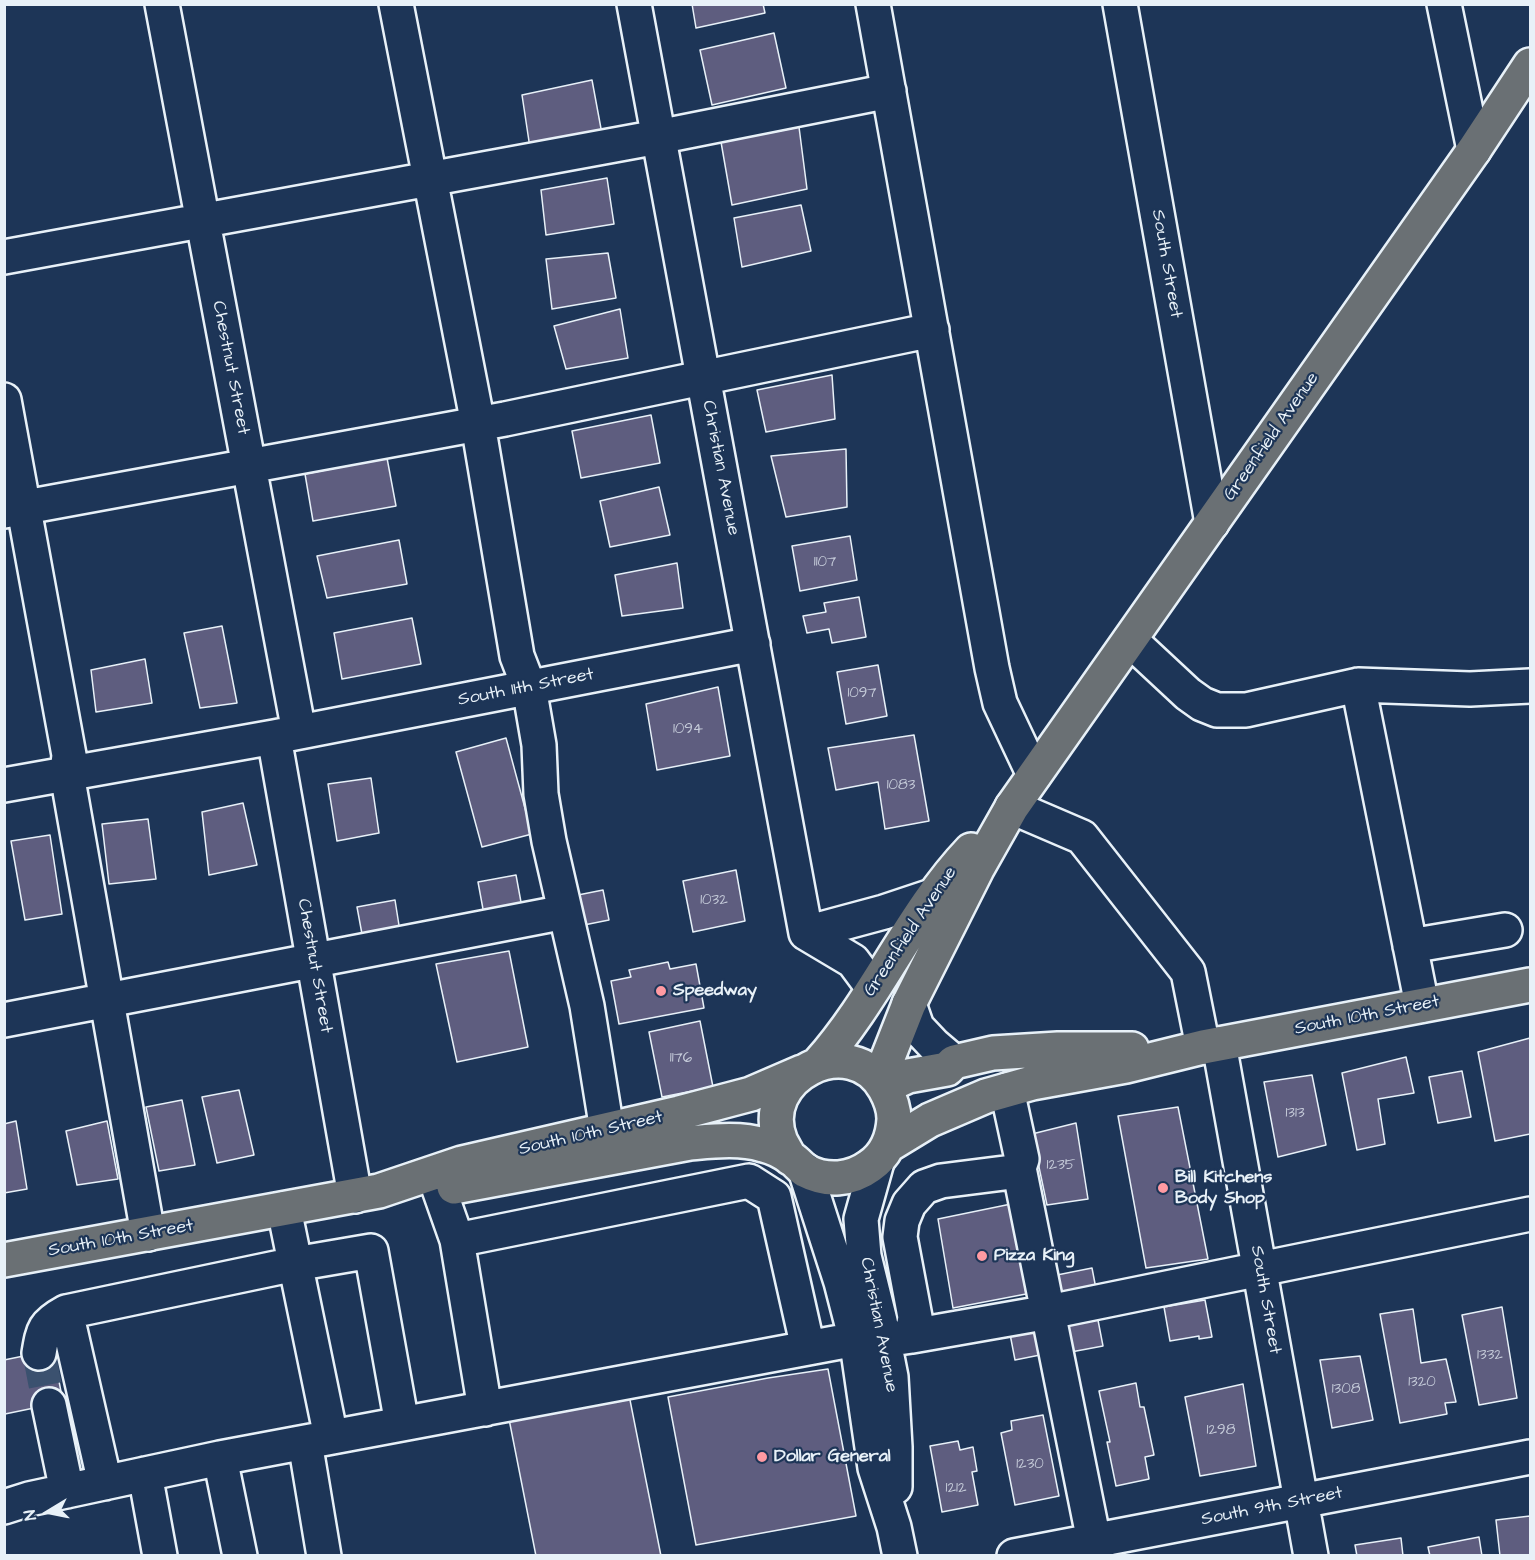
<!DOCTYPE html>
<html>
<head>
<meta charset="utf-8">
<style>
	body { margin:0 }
	#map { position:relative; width:1535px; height:1560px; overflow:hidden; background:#1d3557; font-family:"Architects Daughter",sans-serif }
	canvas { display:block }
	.frame { position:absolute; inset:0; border:6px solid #e8f1f8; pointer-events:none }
	.north { position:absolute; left:18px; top:1482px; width:60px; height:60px; -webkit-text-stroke:4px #1d3557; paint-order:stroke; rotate:260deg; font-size:16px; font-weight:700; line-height:24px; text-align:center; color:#e8f1f8 }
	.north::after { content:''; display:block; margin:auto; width:21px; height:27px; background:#e8f1f8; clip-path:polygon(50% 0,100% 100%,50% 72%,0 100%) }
</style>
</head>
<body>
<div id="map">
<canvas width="1535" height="1560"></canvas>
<div class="frame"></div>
<div class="north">N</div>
</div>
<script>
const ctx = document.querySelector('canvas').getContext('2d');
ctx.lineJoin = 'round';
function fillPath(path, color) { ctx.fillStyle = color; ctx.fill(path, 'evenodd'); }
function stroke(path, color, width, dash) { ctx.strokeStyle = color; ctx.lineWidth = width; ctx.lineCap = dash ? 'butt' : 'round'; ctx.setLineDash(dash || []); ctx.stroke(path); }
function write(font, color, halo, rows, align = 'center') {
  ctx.font = font + ' "Architects Daughter",sans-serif'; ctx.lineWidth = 4.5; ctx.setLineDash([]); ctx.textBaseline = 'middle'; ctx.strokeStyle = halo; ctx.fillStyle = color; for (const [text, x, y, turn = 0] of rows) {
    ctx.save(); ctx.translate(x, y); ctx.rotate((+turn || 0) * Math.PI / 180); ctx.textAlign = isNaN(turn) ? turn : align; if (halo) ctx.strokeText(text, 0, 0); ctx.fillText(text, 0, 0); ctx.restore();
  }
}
const building = new Path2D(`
	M 692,4 L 763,4 L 765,13 L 696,28 Z
	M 774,33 L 786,88 L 712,105 L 700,50 Z
	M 592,80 L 602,134 L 530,148 L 522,95 Z
	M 799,127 L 807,189 L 732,205 L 721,142 Z
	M 607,178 L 614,224 L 546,235 L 541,190 Z
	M 801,205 L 811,251 L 742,267 L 734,218 Z
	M 608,253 L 616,298 L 552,309 L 546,259 Z
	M 620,309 L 628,358 L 566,369 L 554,326 Z
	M 832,375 L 835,419 L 766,432 L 757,390 Z
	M 651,415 L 660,463 L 581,478 L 572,431 Z
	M 846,449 L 847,507 L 786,517 L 771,456 Z
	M 387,458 L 396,506 L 313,521 L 305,474 Z
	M 659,487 L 670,535 L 610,547 L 600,501 Z
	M 850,536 L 857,580 L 800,591 L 792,546 Z
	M 399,540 L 407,584 L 327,598 L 317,556 Z
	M 677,563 L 683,608 L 622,616 L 615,575 Z
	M 859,597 L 866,637 L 832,643 L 829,629 L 807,633 L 803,616 L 826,612 L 824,603 Z
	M 412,618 L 421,664 L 342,679 L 334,633 Z
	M 222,626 L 237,703 L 200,708 L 184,633 Z
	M 145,659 L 152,703 L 96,712 L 91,670 Z
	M 878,665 L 887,716 L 846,724 L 837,672 Z
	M 718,687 L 730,756 L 657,770 L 646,704 Z
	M 914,735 L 929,821 L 885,829 L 878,782 L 836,790 L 828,748 Z
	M 506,738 L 532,834 L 482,847 L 456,752 Z
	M 371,778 L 379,833 L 337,841 L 328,784 Z
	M 243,803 L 257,865 L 209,875 L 202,812 Z
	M 148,819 L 156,879 L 109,884 L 102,824 Z
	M 50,835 L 62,914 L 25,920 L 11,841 Z
	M 736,870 L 745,921 L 693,932 L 683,881 Z
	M 516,875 L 523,913 L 485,920 L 478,882 Z
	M 603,890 L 609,920 L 579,926 L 573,896 Z
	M 395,900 L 401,938 L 364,945 L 357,907 Z
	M 509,951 L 528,1047 L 457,1062 L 436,964 Z
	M 668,962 L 670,969 L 696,964 L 704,1008 L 619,1024 L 611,981 L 631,977 L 629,970 Z
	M 700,1021 L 713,1087 L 662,1097 L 649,1032 Z
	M 1530,1038 L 1530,1134 L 1495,1141 L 1478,1052 Z
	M 1406,1057 L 1414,1093 L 1378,1099 L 1385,1144 L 1357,1150 L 1342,1073 Z
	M 1462,1071 L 1471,1117 L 1438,1123 L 1429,1077 Z
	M 1312,1075 L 1326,1145 L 1278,1157 L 1264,1082 Z
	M 239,1090 L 254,1155 L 217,1163 L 202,1097 Z
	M 182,1100 L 195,1165 L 159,1171 L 146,1107 Z
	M 1178,1107 L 1208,1259 L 1146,1268 L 1118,1116 Z
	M 16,1121 L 27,1189 L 4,1193 L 4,1124 Z
	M 107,1121 L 118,1179 L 77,1185 L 66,1131 Z
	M 1076,1123 L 1088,1199 L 1047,1205 L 1032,1134 Z
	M 1011,1204 L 1026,1294 L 953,1308 L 938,1219 Z
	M 1092,1268 L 1097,1294 L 1062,1300 L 1057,1275 Z
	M 1205,1300 L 1212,1337 L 1199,1339 L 1199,1336 L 1170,1341 L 1164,1307 Z
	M 1502,1307 L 1517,1398 L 1479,1405 L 1462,1315 Z
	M 1413,1309 L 1421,1363 L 1446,1359 L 1456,1402 L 1445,1403 L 1447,1414 L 1400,1423 L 1380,1314 Z
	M 1097,1315 L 1103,1346 L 1071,1352 L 1065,1321 Z
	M 1045,1327 L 1050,1353 L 1015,1360 L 1010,1334 Z
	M 53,1350 L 63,1402 L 5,1414 L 4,1360 Z
	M 1360,1356 L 1373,1420 L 1332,1428 L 1320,1360 Z
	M 828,1369 L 856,1516 L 696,1545 L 668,1397 L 768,1378 Z
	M 1136,1383 L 1140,1407 L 1144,1407 L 1154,1455 L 1145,1457 L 1149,1479 L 1116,1486 L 1107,1442 L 1110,1442 L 1099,1391 Z
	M 1243,1384 L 1256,1466 L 1200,1476 L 1185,1397 Z
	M 629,1395 L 661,1556 L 536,1556 L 509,1419 Z
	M 1043,1415 L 1059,1496 L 1015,1505 L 1001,1433 L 1012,1430 L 1011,1421 Z
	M 958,1441 L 960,1450 L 973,1447 L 977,1471 L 972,1472 L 978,1505 L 942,1512 L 930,1446 Z
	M 1530,1516 L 1530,1556 L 1500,1556 L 1496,1520 Z
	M 1479,1537 L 1482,1556 L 1430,1556 L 1428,1547 Z
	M 1401,1538 L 1403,1556 L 1357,1556 L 1355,1545 Z`);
fillPath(building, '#5e5d7f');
stroke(building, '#e8f1f8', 1.5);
stroke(new Path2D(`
	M 39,1353 L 49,1405`), '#3b516f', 33, [33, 16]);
const minor = new Path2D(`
	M 162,4 L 299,732
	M 396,4 L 478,424 L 517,656 L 529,687 L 539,745 L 541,794 L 549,841 L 587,1006 L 607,1130
	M 634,4 L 806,933
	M 873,4 L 992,668 L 1000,703 L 1034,775
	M 1120,4 L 1212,523
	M 1444,4 L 1474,150
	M 4,257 L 658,137 L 889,91
	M 4,400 L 69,755 L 67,774 L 148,1234
	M 4,511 L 505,419 L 932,330
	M 1130,640 L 1188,694 L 1202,704 L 1217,710 L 1246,710 L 1358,685 L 1470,689 L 1530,686
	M 1358,685 L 1422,1005
	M 274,737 L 355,1196
	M 4,785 L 274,737 L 753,644
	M 1012,807 L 1082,837 L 1188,972 L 1203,1047
	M 806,933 L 884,912 L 935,895
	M 806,933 L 853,961 L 873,988
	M 1410,946 L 1505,930
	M 909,1004 L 917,1027 L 934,1045 L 954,1062
	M 4,1020 L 565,912
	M 1219,1044 L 1311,1556
	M 877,1162 L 861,1219 L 864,1256 L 880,1321 L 891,1377 L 895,1447 L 895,1487
	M 1019,1168 L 1097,1556
	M 805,1170 L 841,1282 L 857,1344 L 875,1468 L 894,1527 L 900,1556
	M 439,1189 L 457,1240
	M 284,1209 L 331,1437
	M 912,1336 L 1049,1312 L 1530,1214
	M 39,1353 C 43,1329 44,1324 66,1312
	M 49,1405 L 67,1491
	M 485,1409 L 457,1240 L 749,1181 L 774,1197 L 808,1348
	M 305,1442 L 324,1556
	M 220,1458 L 856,1339 L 884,1340 L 912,1336 L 915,1317 L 900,1237 L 902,1221 L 909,1204 L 924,1187 L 941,1181 L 1012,1172 L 1019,1168 L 1022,1159 L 1007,1090
	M 145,1474 L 160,1556
	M 105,1483 L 66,1312 L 295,1264 L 371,1251 L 402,1424
	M 4,1507 L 29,1499 L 220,1458 L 240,1556
	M 1014,1556 L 1530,1457`);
const major = new Path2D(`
	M 819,1063 C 877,998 911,913 971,850
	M 879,1080 L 909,1004 L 977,869 L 1012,807 L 1474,150 L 1530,65
	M 884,1087 L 908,1076 L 947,1069 L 954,1062 L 993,1053 L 1058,1049 L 1132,1049
	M 889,1145 L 930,1120 L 986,1096 L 1032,1083 L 1126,1066 L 1203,1047 L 1530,985
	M 454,1187 L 690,1143 C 714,1141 740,1138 763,1145 C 772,1147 784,1153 792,1159 C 797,1162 801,1168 806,1171 C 827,1182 851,1180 870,1166 C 886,1155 893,1138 894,1119 C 894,1109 890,1098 885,1089 C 851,1028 754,1077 781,1142 C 784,1147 787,1153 790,1158
	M 4,1260 L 379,1191 L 462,1163 L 679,1113 L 751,1094 L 802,1072`);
stroke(minor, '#e8f1f8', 38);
stroke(major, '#e8f1f8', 38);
stroke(minor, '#1d3557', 33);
stroke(major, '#6a7074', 33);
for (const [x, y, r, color] of [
	[661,991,6,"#ff9aa2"],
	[1163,1188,6,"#ff9aa2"],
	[982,1256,6,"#ff9aa2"],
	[762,1457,6,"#ff9aa2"]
]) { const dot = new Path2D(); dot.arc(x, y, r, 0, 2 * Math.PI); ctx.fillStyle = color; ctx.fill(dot); stroke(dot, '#1d3557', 2); }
write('15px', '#c6ccda', null, [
	["1107",825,563],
	["1097",862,694],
	["1094",688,730],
	["1083",901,786],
	["1032",714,901],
	["1176",681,1059],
	["1313",1295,1114],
	["1235",1061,1166],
	["1332",1490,1356],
	["1320",1422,1383],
	["1308",1346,1390],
	["1298",1221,1431],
	["1230",1030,1465],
	["1212",956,1489]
]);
write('18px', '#e8f1f8', '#1d3557', [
	["South Street",1166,264,80],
	["Chestnut Street",230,368,79],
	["Greenfield Avenue",1272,437,-55],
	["Christian Avenue",720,468,79],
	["South 11th Street",526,688,-11],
	["Greenfield Avenue",911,932,-56],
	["Chestnut Street",314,966,80],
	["South 10th Street",1367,1016,-11],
	["South 10th Street",591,1134,-13],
	["South 10th Street",121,1239,-10],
	["South Street",1265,1300,80],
	["Christian Avenue",878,1325,79],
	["South 9th Street",1272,1507,-11]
]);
write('bold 18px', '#e8f1f8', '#1d3557', [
	["Speedway",673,991],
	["Bill Kitchens",1175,1178],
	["Body Shop",1175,1199],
	["Pizza King",994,1256],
	["Dollar General",774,1457]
], 'left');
</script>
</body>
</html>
